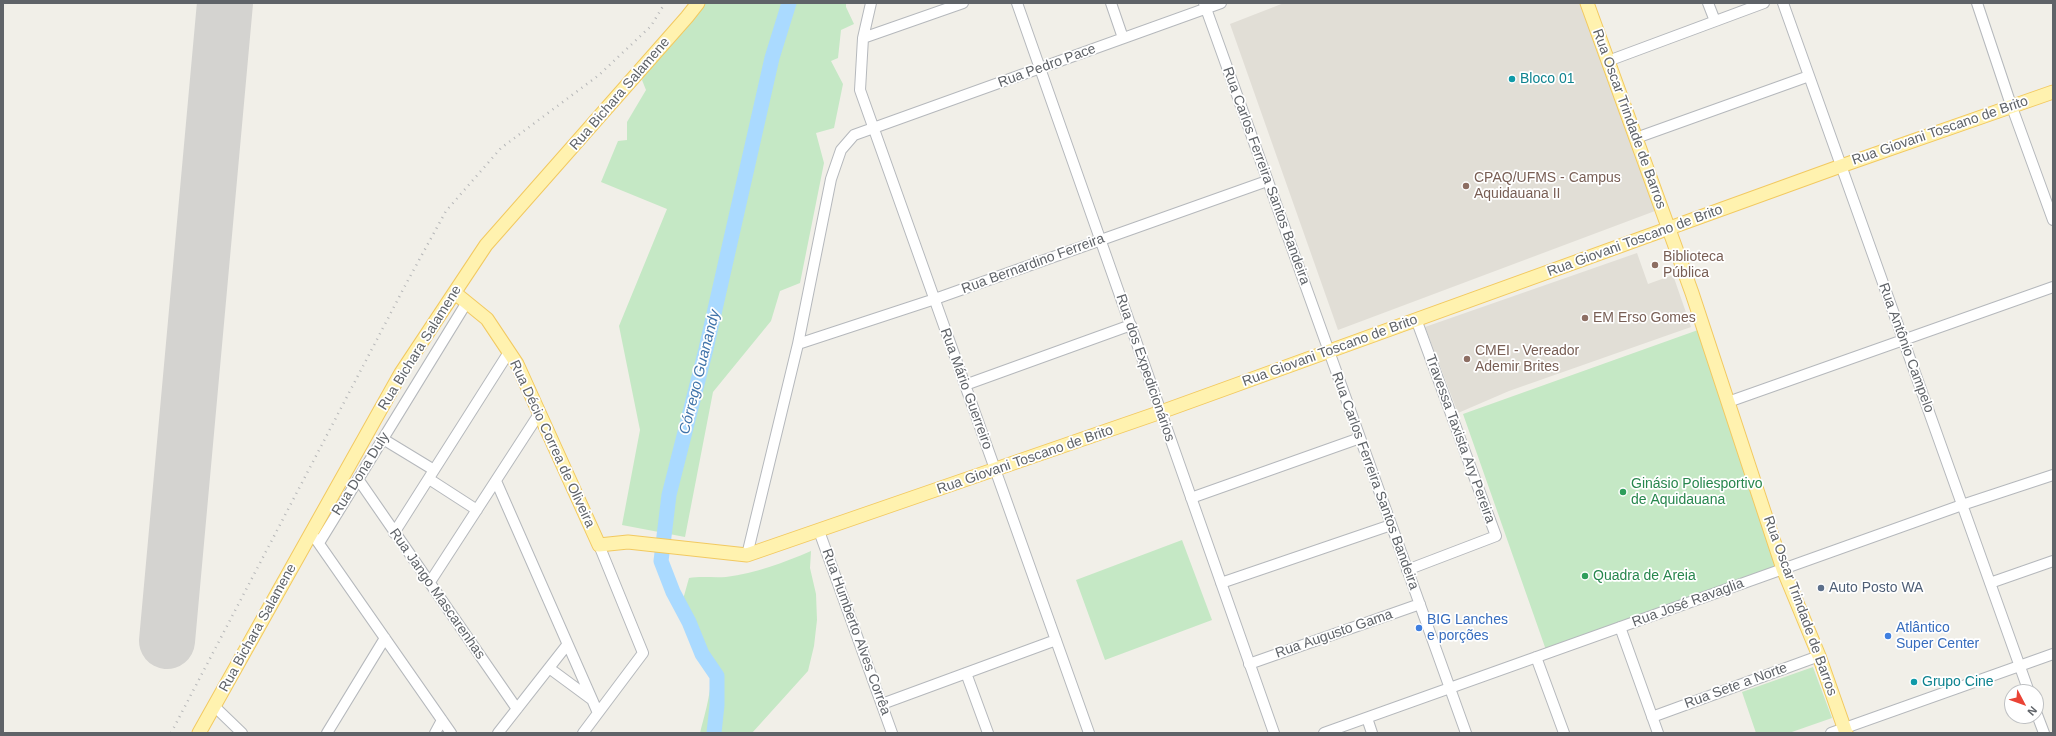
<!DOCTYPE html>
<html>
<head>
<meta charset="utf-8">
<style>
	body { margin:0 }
	#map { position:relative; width:2056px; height:736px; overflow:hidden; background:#f1efe8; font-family:Helvetica,sans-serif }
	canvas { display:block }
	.frame { position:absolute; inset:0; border:4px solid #5f6368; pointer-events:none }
	.north { position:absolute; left:2004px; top:684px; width:40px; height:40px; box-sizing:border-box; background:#fff; border:1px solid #bfc1c3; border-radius:50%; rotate:131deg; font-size:11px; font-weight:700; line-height:16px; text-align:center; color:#5f6368 }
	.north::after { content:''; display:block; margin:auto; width:14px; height:18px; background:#ea4335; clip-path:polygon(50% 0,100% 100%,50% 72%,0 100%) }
</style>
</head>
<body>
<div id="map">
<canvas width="2056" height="736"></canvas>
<div class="frame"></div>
<div class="north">N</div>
</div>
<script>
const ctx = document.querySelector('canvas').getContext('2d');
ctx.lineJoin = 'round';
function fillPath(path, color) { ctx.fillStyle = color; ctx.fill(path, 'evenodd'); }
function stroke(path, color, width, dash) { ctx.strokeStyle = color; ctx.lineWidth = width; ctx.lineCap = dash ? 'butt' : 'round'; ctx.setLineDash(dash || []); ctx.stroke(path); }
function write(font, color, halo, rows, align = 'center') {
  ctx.font = font + ' Helvetica,sans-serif'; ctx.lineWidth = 3.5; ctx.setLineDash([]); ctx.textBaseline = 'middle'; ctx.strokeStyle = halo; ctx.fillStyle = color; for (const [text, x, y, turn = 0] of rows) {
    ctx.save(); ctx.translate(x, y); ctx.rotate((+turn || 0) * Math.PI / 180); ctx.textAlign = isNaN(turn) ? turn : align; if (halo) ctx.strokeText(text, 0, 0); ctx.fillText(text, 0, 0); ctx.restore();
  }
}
fillPath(new Path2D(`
	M 1284,3 L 1580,3 L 1655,211 L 1338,330 L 1230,24 Z
	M 1637,253 L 1648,284 L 1673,275 L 1691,327 L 1509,391 L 1458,413 L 1425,327 Z`), '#e1ded6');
fillPath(new Path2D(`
	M 693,3 L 846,3 L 846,7 L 854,24 L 841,30 L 838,58 L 831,61 L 843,84 L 834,128 L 816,133 L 824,163 L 800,283 L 780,291 L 771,321 L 713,392 L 685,537 L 622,525 L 640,430 L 619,326 L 667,209 L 601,182 L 618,141 L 627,140 L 627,122 L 646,90 L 642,80 Z
	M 1698,330 L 1783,569 L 1546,650 L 1463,414 Z
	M 1182,540 L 1212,620 L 1105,660 L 1076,580 Z
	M 811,551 L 810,568 L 816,594 L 817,620 L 814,646 L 808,671 L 752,733 L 700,733 C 717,672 717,657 682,603 L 689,578 C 701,576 714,578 726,577 C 756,573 783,563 811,551 Z
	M 1813,667 L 1832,718 L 1789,733 L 1756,733 L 1742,692 Z`), '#c5e8c5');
stroke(new Path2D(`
	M 714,733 L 717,705 L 717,676 L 702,654 L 689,622 L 673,592 L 661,561 L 669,495 L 706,349 L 772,58 L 789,3`), '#aadaff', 15);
stroke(new Path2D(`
	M 167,641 L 225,3`), '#d4d3d0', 56);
const minor = new Path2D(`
	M 963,3 L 863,38 L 860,90 L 1089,733
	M 1017,3 L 1274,733
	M 1111,3 L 1123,38
	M 1204,3 L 1466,733
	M 1708,3 L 1715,21
	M 1783,3 L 2029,692
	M 1977,3 L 2009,99 L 2053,220
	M 863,38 L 871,3
	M 1608,61 L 1764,3
	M 1636,138 L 1809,76
	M 798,344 L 935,299 L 1267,181
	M 965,385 L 1131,325
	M 1728,402 L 2053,287
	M 383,439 L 434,470
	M 358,479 L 517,709
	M 429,479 L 477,510
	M 496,481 L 598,713
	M 1191,498 L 1360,438
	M 819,531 L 892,733
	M 394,533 L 509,352
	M 315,538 L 451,733
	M 319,543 L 467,302
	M 747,555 L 798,344 L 831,179 L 841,150 L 854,135 L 1221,3
	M 1407,570 L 1496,536 L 1416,319
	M 430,582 L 539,414
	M 1221,583 L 1391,525
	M 1990,583 L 2053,561
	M 1620,627 L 1658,733
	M 1536,657 L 1564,733
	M 1249,664 L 1420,604
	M 549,668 L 591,699
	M 966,673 L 988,733
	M 882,704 L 1056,640
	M 214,706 L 242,733
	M 2036,712 L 2044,733
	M 1652,717 L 1819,656
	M 1367,718 L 1372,733
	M 327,733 L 385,638
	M 435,733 L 442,720
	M 498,733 L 567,645
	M 583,733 L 643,653 L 599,545
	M 1324,733 L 1962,505 L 2053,475
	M 1831,733 L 2053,654`);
const major = new Path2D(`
	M 1587,3 L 1692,293 L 1783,569 L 1819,656 L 1846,733
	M 455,293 L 487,319 L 517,364 L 599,545 L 628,542 L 747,555 L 1161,412 L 1841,166 L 2053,92
	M 199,733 L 401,373 L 486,245 L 687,17 L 698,3`);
stroke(minor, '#b5b8bc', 12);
stroke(major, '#f2c960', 15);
stroke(minor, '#fff', 10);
stroke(major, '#fff2af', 13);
stroke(new Path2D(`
	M 171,733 L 407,282 L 446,211 L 501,148 L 599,75 L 651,26 L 665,3`), '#b6b7b8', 2.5, [1, 5]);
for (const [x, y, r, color] of [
	[1512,79,4,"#0f9aa8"],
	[1466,186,4,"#8d6e63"],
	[1655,265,4,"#8d6e63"],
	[1585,318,4,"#8d6e63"],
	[1467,359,4,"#8d6e63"],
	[1623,492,4,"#2e9e5b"],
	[1585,576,4,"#2e9e5b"],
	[1821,588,4,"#5c6f8a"],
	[1419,628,4,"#3f7fe0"],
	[1888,636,4,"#3f7fe0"],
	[1914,682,4,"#0f9aa8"]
]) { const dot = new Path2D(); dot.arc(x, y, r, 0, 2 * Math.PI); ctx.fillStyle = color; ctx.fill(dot); stroke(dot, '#fff', 1.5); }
write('14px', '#5f6368', '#fff', [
	["Rua Pedro Pace",1047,66,-20],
	["Rua Bichara Salamene",620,94,-49],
	["Rua Oscar Trindade de Barros",1629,119,70],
	["Rua Giovani Toscano de Brito",1940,131,-19],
	["Rua Carlos Ferreira Santos Bandeira",1266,176,70],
	["Rua Giovani Toscano de Brito",1635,241,-20],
	["Rua Bernardino Ferreira",1033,264,-20],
	["Rua Bichara Salamene",420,348,-58],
	["Rua Antônio Campelo",1906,348,70],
	["Rua Giovani Toscano de Brito",1330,351,-20],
	["Rua dos Expedicionários",1145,368,71],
	["Rua Mário Guerreiro",966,389,70],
	["Travessa Taxista Ary Pereira",1460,439,70],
	["Rua Décio Correa de Oliveira",552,444,65],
	["Rua Giovani Toscano de Brito",1025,460,-19],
	["Rua Dona Duly",361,474,-58],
	["Rua Carlos Ferreira Santos Bandeira",1375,481,70],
	["Rua Jango Mascarenhas",437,594,55],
	["Rua José Ravaglia",1688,603,-20],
	["Rua Oscar Trindade de Barros",1800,606,70],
	["Rua Bichara Salamene",258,628,-61],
	["Rua Humberto Alves Corrêa",856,632,70],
	["Rua Augusto Gama",1334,634,-19],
	["Rua Sete a Norte",1736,686,-20]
]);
write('14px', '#0d838f', '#fff', [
	["Bloco 01",1520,79],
	["Grupo Cine",1922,682]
], 'left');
write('14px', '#785e54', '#fff', [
	["CPAQ/UFMS - Campus",1474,178],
	["Aquidauana II",1474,194],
	["Biblioteca",1663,257],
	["Pública",1663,273],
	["EM Erso Gomes",1593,318],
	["CMEI - Vereador",1475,351],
	["Ademir Brites",1475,367]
], 'left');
write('14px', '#27864d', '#fff', [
	["Ginásio Poliesportivo",1631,484],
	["de Aquidauana",1631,500],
	["Quadra de Areia",1593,576]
], 'left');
write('14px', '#4e5e75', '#fff', [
	["Auto Posto WA",1829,588]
], 'left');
write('14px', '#366cbe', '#fff', [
	["BIG Lanches",1427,620],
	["e porções",1427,636],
	["Atlântico",1896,628],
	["Super Center",1896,644]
], 'left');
write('italic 15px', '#4174aa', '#fff', [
	["Córrego Guanandy",700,372,-76]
]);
</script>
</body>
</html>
